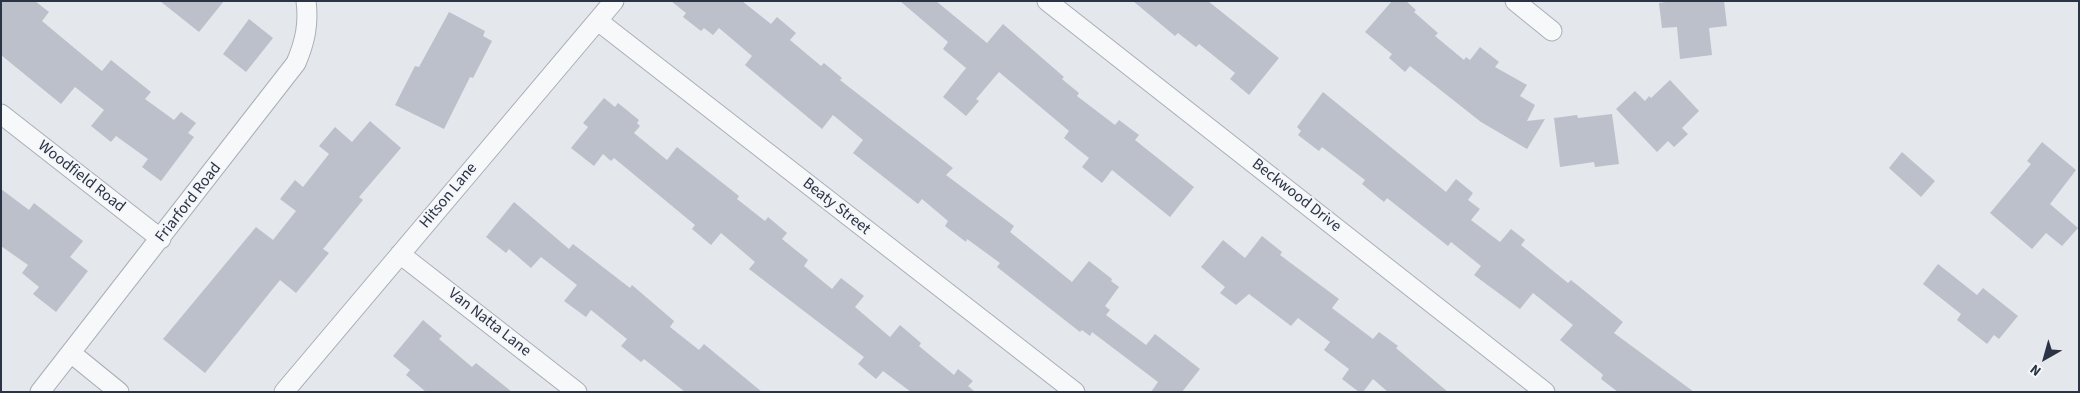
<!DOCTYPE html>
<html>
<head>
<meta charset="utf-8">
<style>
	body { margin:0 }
	#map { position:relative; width:2080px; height:393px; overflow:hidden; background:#e4e7ec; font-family:"Source Sans 3",sans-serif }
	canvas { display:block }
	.frame { position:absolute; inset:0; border:2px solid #2b3445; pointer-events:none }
	.north { position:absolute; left:2020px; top:333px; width:50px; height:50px; -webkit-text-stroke:4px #f4f6f9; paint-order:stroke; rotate:218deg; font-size:14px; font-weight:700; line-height:20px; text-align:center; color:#2b3445 }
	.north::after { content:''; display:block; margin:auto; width:18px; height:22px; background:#2b3445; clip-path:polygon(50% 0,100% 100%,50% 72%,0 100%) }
</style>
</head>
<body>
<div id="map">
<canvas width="2080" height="393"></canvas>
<div class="frame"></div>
<div class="north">N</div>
</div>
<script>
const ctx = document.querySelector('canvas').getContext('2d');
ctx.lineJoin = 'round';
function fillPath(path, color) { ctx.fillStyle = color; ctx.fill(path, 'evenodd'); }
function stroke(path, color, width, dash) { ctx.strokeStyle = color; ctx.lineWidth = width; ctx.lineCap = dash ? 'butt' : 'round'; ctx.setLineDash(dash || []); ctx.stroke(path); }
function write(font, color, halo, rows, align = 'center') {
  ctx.font = font + ' "Source Sans 3",sans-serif'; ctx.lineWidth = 4; ctx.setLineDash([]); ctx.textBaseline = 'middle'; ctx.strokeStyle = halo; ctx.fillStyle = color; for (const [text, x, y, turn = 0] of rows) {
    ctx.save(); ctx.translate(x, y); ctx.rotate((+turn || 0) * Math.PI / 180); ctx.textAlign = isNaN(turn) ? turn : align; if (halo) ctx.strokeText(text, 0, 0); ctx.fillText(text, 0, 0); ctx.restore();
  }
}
fillPath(new Path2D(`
	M 1,1 L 35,1 L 49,12 L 42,21 L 102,71 L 111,60 L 151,92 L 145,99 L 174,120 L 181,112 L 196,123 L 188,133 L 194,137 L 161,181 L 142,167 L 148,159 L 116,136 L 111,142 L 91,126 L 104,110 L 75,87 L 61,104 L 1,55 Z
	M 160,1 L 224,1 L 199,32 Z
	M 671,1 L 742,1 L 771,24 L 777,17 L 796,33 L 790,40 L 821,66 L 824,63 L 842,78 L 840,80 L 953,168 L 946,175 L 1014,226 L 1010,232 L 1072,282 L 1089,261 L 1112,279 L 1111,281 L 1119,287 L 1105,306 L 1110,310 L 1106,315 L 1146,345 L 1155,334 L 1200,369 L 1182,392 L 1151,392 L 1158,382 L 1092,332 L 1090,336 L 1082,330 L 1080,332 L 997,267 L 1000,263 L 967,239 L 966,242 L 945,226 L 948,221 L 922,199 L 918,204 L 853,153 L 863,140 L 833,115 L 822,129 L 745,65 L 752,56 L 719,28 L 713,35 L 704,28 L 701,31 L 683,17 L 686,13 Z
	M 900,1 L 936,1 L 987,43 L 1003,24 L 1064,77 L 1062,79 L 1079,93 L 1077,96 L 1115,125 L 1119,120 L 1139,135 L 1135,140 L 1194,187 L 1170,217 L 1112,170 L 1102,183 L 1082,167 L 1089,158 L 1064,138 L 1069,131 L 999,72 L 976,99 L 979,101 L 966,116 L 943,97 L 966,68 L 943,49 L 948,42 Z
	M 1133,1 L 1208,1 L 1279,58 L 1249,95 L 1230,79 L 1235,73 L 1199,44 L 1196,47 L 1178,33 L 1175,36 Z
	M 1392,1 L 1406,1 L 1416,10 L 1414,12 L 1438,33 L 1435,36 L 1464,60 L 1466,57 L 1470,60 L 1480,47 L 1499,62 L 1495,67 L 1527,85 L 1520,96 L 1535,105 L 1527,121 L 1545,119 L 1527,149 L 1481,122 L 1410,66 L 1405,72 L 1389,58 L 1392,54 L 1365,32 Z
	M 1673,1 L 1724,1 L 1727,26 L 1709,28 L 1712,55 L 1680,59 L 1677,27 L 1662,28 L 1659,3 Z
	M 449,12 L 485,31 L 483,36 L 492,41 L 473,78 L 470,77 L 444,129 L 395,105 L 415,66 L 419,67 Z
	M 249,19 L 273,38 L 246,72 L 223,54 Z
	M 1670,80 L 1699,111 L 1682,128 L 1688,134 L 1674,147 L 1668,141 L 1657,152 L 1616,109 L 1635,91 L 1645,101 L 1649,96 L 1651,98 Z
	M 1323,92 L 1446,192 L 1456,179 L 1473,193 L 1468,200 L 1480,209 L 1471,220 L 1500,242 L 1511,229 L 1525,240 L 1521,245 L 1568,283 L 1571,280 L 1623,322 L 1614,333 L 1694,392 L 1618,392 L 1601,379 L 1603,375 L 1601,373 L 1560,340 L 1573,325 L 1533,293 L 1520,309 L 1474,275 L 1481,266 L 1451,242 L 1448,246 L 1387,198 L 1384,202 L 1362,184 L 1365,180 L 1322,147 L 1319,151 L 1298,135 L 1301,131 L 1297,127 Z
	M 604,98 L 615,107 L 618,103 L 639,120 L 637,123 L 640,126 L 634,133 L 667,160 L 677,147 L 739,196 L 737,199 L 765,221 L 768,217 L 787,233 L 782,239 L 808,260 L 804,266 L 832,289 L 841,278 L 864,296 L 855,307 L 890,337 L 900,325 L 921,343 L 919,346 L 954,375 L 958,369 L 973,381 L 968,386 L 975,392 L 911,392 L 883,371 L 876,379 L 858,364 L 864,357 L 749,269 L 755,262 L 721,233 L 711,245 L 692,229 L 695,225 L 614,158 L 611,161 L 603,154 L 594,166 L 571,148 L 588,127 L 583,123 Z
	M 1612,114 L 1619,164 L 1595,167 L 1594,162 L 1560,167 L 1554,118 L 1577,115 L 1578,118 Z
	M 370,121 L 401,148 L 359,197 L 363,200 L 323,249 L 329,253 L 296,293 L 280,280 L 205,373 L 163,339 L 256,227 L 273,240 L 296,211 L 280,199 L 295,180 L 303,187 L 329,154 L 319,146 L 335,127 L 352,142 Z
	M 2042,142 L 2076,170 L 2050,204 L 2078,228 L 2062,246 L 2046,233 L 2032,249 L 1990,213 L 2031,164 L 2027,161 Z
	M 1902,152 L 1935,181 L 1921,197 L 1889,168 Z
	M 1,189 L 29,210 L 34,203 L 83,241 L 70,257 L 88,271 L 56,312 L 33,294 L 39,287 L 22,273 L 28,265 L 1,246 Z
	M 514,202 L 569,249 L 573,244 L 630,288 L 632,285 L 674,321 L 670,327 L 699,350 L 704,344 L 762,392 L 685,392 L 644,359 L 641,362 L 621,346 L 627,339 L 591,310 L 586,317 L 564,301 L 577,285 L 541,257 L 531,268 L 509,249 L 506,253 L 486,237 Z
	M 1262,236 L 1282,252 L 1280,255 L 1339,299 L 1332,308 L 1373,339 L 1379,332 L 1398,346 L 1396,348 L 1448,392 L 1388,392 L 1373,379 L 1363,392 L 1359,392 L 1342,379 L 1349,369 L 1324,350 L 1330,342 L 1298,318 L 1291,326 L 1249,294 L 1236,305 L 1220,293 L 1225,287 L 1201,267 L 1223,240 L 1245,258 Z
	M 1938,264 L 1977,295 L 1983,288 L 2018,316 L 1999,339 L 1994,335 L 1987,344 L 1957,320 L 1961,314 L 1923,284 Z
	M 423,320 L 442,336 L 439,339 L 472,367 L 476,363 L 512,392 L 426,392 L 406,375 L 410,370 L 393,356 Z`), '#bbc0ca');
const street = new Path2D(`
	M 1047,1 L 1545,392
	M 1515,1 L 1552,31
	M 598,21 L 1075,392
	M 1,114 L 161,239
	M 400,254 L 577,392
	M 71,353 L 119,392
	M 40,392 L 296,63 C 305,42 309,24 306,1
	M 284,392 L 614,1`);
stroke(street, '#a9aeb7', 21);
stroke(street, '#f7f8fa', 19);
write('16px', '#2b3445', '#f4f6f9', [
	["Woodfield Road",81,177,38],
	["Hitson Lane",449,196,-50],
	["Beckwood Drive",1296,196,38],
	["Friarford Road",189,203,-52],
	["Beaty Street",836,207,38],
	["Van Natta Lane",489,323,38]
]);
</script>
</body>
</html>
